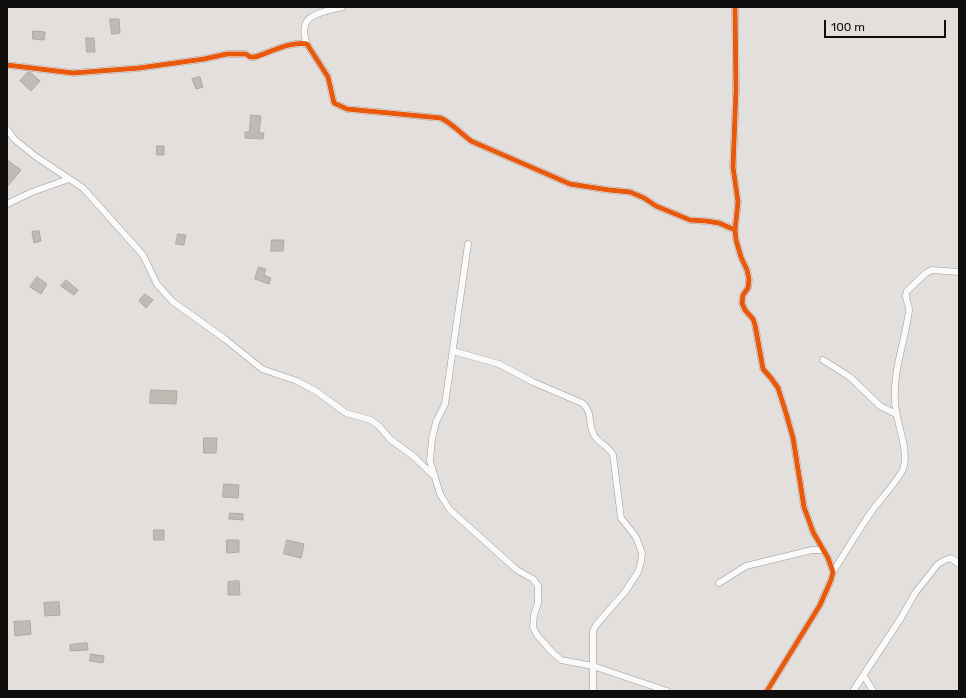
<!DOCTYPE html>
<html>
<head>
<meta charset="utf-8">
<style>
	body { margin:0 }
	#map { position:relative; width:966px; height:698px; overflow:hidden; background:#e3dfdd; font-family:Rubik,sans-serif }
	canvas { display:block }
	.frame { position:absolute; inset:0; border:8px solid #100e0d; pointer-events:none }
	.scale { position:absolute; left:824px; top:20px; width:122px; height:18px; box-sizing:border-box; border:2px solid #100e0d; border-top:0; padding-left:5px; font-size:12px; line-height:14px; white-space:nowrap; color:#100e0d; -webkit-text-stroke:3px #e5dedb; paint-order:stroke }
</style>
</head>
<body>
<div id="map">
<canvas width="966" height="698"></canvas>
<div class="frame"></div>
<div class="scale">100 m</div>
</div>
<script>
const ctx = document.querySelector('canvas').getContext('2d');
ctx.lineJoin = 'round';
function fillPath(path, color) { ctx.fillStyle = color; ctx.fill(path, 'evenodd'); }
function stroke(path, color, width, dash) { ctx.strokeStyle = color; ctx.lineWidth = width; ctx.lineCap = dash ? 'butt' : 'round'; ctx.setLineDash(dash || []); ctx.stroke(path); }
const building = new Path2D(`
	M 110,19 L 119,19 L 120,33 L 112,34 Z
	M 33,31 L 45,32 L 44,40 L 33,39 Z
	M 86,38 L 94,38 L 95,52 L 87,52 Z
	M 28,72 L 30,72 L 40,81 L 31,91 L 20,81 Z
	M 200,77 L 203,87 L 196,89 L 192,79 Z
	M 251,115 L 261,116 L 259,133 L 264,133 L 263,139 L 245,138 L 245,132 L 249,132 Z
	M 157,146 L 164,146 L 164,155 L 157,155 Z
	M 7,160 L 21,170 L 7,187 Z
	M 39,231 L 41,241 L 34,243 L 32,232 Z
	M 178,234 L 186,235 L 184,245 L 176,244 Z
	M 272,240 L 284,240 L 283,251 L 271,251 Z
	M 259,267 L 266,269 L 264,275 L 271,278 L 269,284 L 255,279 Z
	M 37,277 L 47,284 L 41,294 L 30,287 Z
	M 66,280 L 78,290 L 74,295 L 61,286 Z
	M 145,294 L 153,300 L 146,308 L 139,301 Z
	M 151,390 L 177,391 L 176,404 L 150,403 Z
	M 204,438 L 217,438 L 216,453 L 204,453 Z
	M 224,484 L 239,485 L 238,498 L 223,497 Z
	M 230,513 L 243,514 L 243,520 L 229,519 Z
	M 154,530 L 164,530 L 164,540 L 154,540 Z
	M 227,540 L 239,540 L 239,552 L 227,553 Z
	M 287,540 L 304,544 L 301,558 L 284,554 Z
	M 239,581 L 240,595 L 228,595 L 228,582 Z
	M 59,602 L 60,615 L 45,616 L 44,603 Z
	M 30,621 L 31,634 L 15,636 L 14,622 Z
	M 87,643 L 88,650 L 70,651 L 70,645 Z
	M 91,654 L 104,656 L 103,663 L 90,661 Z`);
fillPath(building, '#bfbab4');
stroke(building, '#aba9a7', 1);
const street = new Path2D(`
	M 735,7 L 736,90 L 733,167 L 738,202 L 735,230 L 736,240 L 741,257 L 747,270 L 749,279 L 748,288 L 743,295 L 742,303 L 745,310 L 753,319 L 755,325 L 763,369 L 771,378 L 778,388 L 786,413 L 793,438 L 804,507 L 813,532 L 828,558 L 833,572 L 831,580 L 820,605 L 767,691
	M 307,44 C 296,14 320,13 342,7
	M 7,65 L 73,73 L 139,68 L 204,59 L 227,54 L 246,54 L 250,57 L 255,57 C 271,52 290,41 307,44 L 328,77 L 334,103 L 347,109 L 441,118 C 453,124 460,133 471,141 L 570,184 L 609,190 L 630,192 L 644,198 L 656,206 L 690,220 L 706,221 L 719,223 L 735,230
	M 7,129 L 14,139 L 35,156 L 83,188 L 143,255 L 157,284 L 172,301 L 225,339 L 262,369 L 297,381 L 316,391 L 346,413 L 371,420 L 379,426 L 390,439 L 413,456 L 435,477
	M 7,204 L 32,192 L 69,179
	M 468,244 L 445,404 L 436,422 L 432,439 L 430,461 L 440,494 L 450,510 L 517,570 L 533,579 L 538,586 L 538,603 L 534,615 L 533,627 L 537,635 L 552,652 L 561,660 L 593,666 L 667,691
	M 453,351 L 499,364 L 533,382 L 582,403 C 594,413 587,423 594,435 C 598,443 608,445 613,455 L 621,518 L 636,537 L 642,553 L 641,562 L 638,572 L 625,592 L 596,625 L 593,631 L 593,691
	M 823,360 L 850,377 L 880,406 L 896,414
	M 833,572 C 846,551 859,529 874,508 C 881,499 899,479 903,469 C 910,450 895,421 895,401 C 893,370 905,341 909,311 C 910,302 903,300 907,291 L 926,273 L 932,270 L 959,272
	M 719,583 L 746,566 L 812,550 L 823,550
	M 864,676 L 873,691
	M 853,691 L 901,618 L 915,593 L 938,564 L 945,560 L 951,558 L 959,564`);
stroke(street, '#9c9998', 7);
stroke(street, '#fbfafa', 6);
stroke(new Path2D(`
	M 735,7 L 736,90 L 733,167 L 738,202 L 735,230 L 736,240 L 741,257 L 747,270 L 749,279 L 748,288 L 743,295 L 742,303 L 745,310 L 753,319 L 755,325 L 763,369 L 771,378 L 778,388 L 786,413 L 793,438 L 804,507 L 813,532 L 828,558 L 833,572 L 831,580 L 820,605 L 767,691
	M 7,65 L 73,73 L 139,68 L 204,59 L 227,54 L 246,54 L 250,57 L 255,57 C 271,52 290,41 307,44 L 328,77 L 334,103 L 347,109 L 441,118 C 453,124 460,133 471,141 L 570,184 L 609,190 L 630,192 L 644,198 L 656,206 L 690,220 L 706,221 L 719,223 L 735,230`), '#e8590c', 5);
</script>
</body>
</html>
